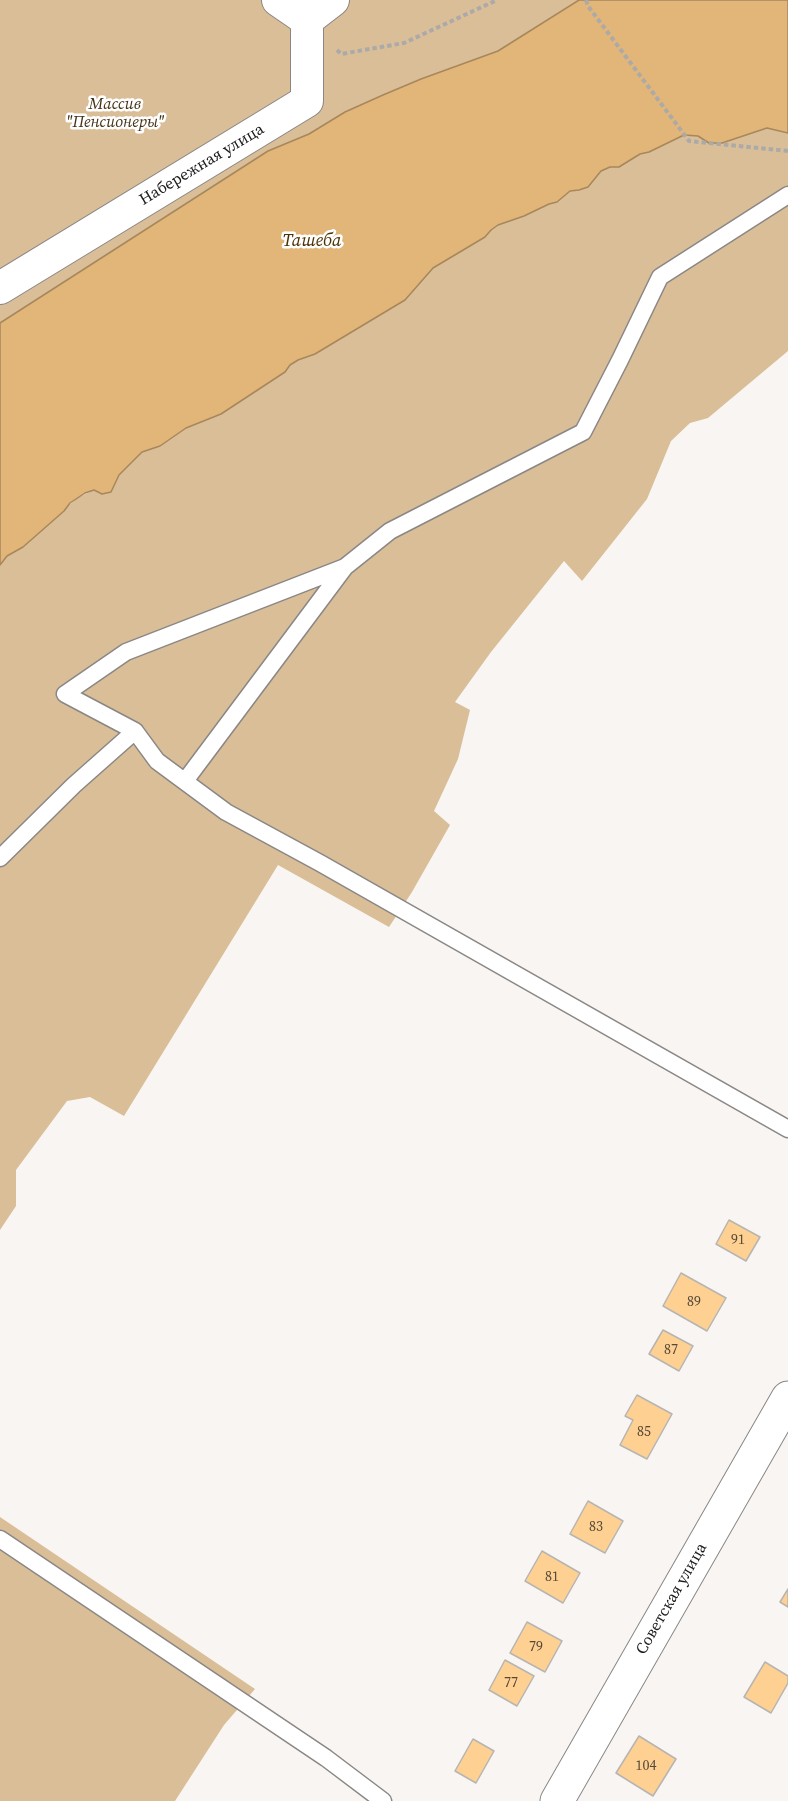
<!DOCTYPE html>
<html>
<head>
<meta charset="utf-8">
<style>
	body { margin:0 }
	canvas { display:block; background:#f8f5f2 }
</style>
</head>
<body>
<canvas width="788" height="1801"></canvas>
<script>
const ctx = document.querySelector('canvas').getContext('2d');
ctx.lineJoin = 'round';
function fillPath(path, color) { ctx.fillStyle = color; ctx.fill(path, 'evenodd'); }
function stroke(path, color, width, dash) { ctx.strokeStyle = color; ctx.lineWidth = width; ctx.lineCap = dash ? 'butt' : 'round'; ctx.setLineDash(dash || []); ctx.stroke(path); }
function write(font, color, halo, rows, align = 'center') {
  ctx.font = font + ' "Source Serif 4",serif'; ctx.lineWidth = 5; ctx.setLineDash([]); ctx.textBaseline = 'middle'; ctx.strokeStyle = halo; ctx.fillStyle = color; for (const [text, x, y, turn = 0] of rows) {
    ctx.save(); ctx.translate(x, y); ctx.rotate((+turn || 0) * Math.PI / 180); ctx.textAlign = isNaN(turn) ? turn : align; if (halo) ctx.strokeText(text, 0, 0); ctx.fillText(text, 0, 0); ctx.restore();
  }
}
fillPath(new Path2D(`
	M 0,0 L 579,0 L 498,51 L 421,79 L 345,112 L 309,134 L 268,151 L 0,323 Z
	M 767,128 L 788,133 L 788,351 L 708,418 L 690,423 L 671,441 L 647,499 L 582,581 L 564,561 L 491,652 L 455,702 L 470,710 L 458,759 L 434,811 L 450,825 L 412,892 L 389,927 L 278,865 L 124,1116 L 90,1097 L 67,1101 L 16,1170 L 16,1206 L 0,1230 L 0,565 L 7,556 L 23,547 L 77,498 L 94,490 L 111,492 L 119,475 L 142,452 L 160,446 L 186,428 L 285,372 L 290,365 L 298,360 L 315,354 L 405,300 L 433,268 L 485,237 L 490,230 L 498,225 L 524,216 L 549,204 L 557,202 L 570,191 L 579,190 L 594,180 L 601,171 L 610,167 L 619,167 L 640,154 L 649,152 L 684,135 L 698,136 L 709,143 L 722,143 Z
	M 0,1517 L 255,1689 L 224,1725 L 175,1801 L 0,1801 Z`), '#dabe98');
const water = new Path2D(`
	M 579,0 L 788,0 L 788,133 L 767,128 L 722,143 L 709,143 L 698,136 L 684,135 L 649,152 L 640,154 L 619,167 L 610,167 L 601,171 L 588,187 L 579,190 L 570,191 L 557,202 L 549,204 L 524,216 L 498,225 L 491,230 L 485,237 L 433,268 L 405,300 L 315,354 L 298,360 L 290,365 L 285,372 L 221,414 L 186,428 L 160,446 L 142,452 L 119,475 L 111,492 L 102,494 L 94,490 L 85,493 L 70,503 L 64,511 L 23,547 L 7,556 L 0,565 L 0,323 L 268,151 L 309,134 L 345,112 L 383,95 L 421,79 L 498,51 Z`);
fillPath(water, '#e2b578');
stroke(water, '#a7875c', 1.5);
const building = new Path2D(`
	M 729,1220 L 760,1237 L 746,1261 L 716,1244 Z
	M 681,1273 L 726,1298 L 707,1331 L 663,1306 Z
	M 663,1330 L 693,1346 L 679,1371 L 649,1354 Z
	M 637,1395 L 672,1414 L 647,1459 L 620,1445 L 633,1420 L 625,1416 Z
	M 588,1501 L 623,1521 L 605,1553 L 570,1534 Z
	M 542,1551 L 580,1573 L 563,1603 L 525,1581 Z
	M 788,1589 L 788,1607 L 780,1602 Z
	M 527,1622 L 562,1641 L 545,1672 L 510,1653 Z
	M 505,1660 L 534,1676 L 517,1706 L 489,1690 Z
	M 765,1662 L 788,1676 L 788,1683 L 771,1713 L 744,1697 Z
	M 639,1736 L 676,1759 L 653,1796 L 616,1773 Z
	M 473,1739 L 494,1751 L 476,1783 L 455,1771 Z`);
fillPath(building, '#fed092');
stroke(building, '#b7b5b2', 1.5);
const service = new Path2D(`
	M 135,731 L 65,694 L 126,652 L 345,567 L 390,531 L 583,432 L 620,360 L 660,277 L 788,195
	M 185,781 L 345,567
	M 0,858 L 74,785 L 135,731 L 157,761 L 226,812 L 320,863 L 788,1129
	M 0,1539 L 326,1758 L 383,1801`);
const minor = new Path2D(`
	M 278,0 L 307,20
	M 0,288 L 307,101 L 307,20 L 333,0`);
const tertiary = new Path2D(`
	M 557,1801 L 788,1398`);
stroke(service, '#8a8785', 19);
stroke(minor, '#8a8785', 34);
stroke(tertiary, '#8a8785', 35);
stroke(new Path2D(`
	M 586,0 L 588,6 L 689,141 L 788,151
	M 337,50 L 341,54 L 404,43 L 497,0`), '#acaaa8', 4, [4.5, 3]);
stroke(service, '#fff', 16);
stroke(minor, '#fff', 32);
stroke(tertiary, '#fff', 33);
write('14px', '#544838', null, [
	["91",738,1240],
	["89",694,1302],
	["87",671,1350],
	["85",644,1432],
	["83",596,1527],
	["81",552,1577],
	["79",536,1647],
	["77",511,1683],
	["104",646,1766]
]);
write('italic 16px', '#443116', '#fff', [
	["Массив",115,105],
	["\"Пенсионеры\"",115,123]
]);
write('16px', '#1c1b1a', '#fff', [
	["Набережная улица",202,165,-31],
	["Советская улица",672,1599,-60]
]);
write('italic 18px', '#4e3100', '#fff', [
	["Ташеба",312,241]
]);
</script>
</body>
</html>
